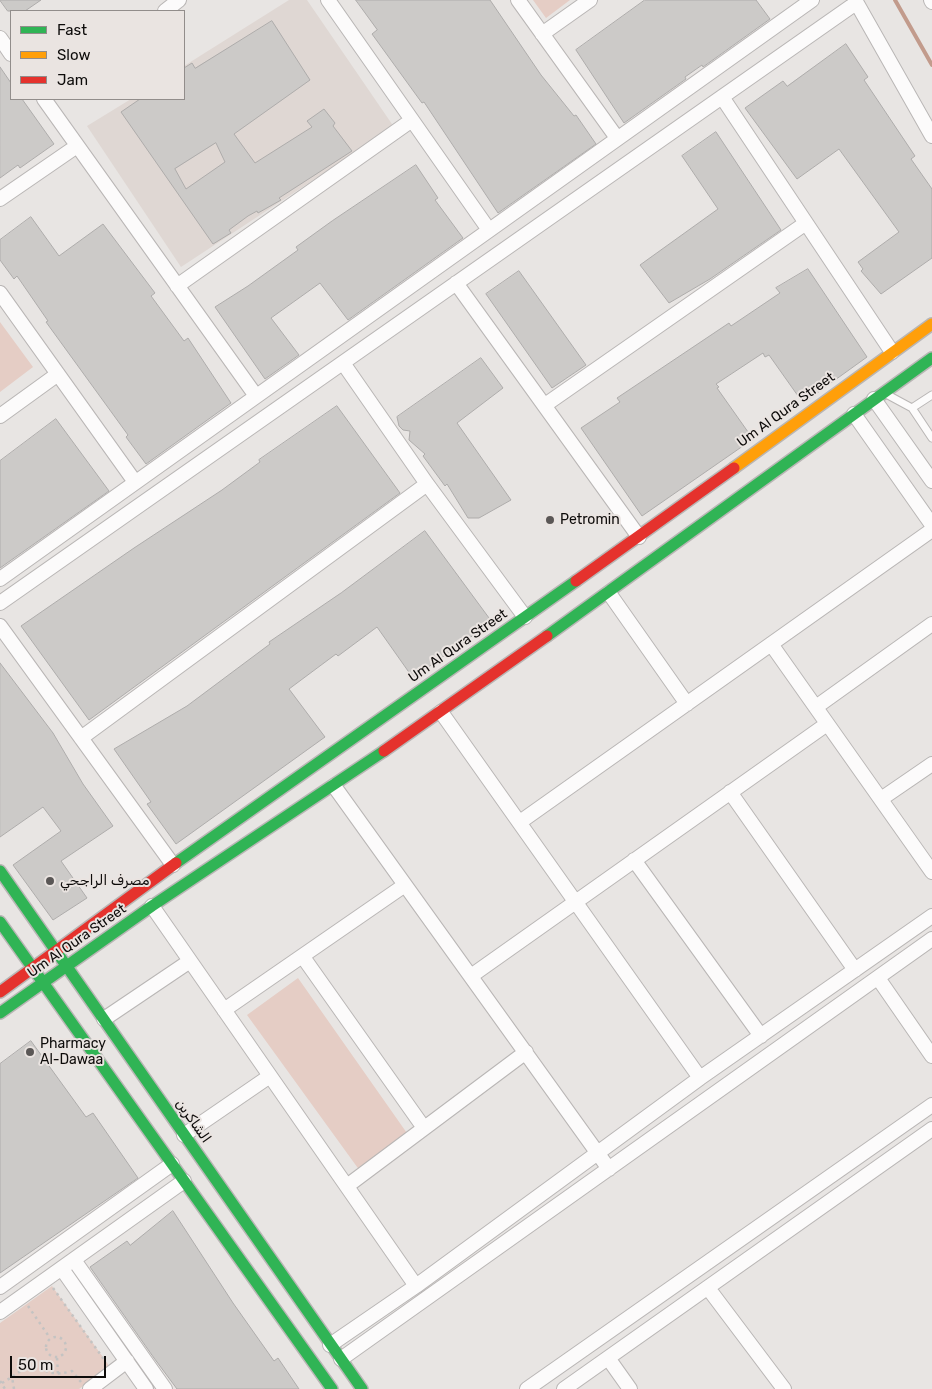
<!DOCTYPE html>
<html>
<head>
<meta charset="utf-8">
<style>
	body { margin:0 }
	#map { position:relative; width:932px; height:1389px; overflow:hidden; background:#e8e5e3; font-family:Rubik,sans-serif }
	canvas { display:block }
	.legend { position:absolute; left:10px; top:10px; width:175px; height:90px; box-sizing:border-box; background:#eae4e1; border:1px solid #928d8b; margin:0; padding:6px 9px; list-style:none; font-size:15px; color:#0d0b0a }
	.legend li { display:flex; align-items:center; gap:10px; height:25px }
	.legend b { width:25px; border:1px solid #928d8b }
	.scale { position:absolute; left:10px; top:1356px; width:96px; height:22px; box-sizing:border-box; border:2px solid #0d0b0a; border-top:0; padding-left:6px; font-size:15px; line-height:18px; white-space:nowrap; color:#0d0b0a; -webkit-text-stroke:4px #eae4e1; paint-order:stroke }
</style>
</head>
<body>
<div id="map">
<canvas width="932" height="1389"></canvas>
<ul class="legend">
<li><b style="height:6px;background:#30b455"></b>Fast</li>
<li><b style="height:6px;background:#ff9f0a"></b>Slow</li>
<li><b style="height:6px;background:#e5322d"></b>Jam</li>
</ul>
<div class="scale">50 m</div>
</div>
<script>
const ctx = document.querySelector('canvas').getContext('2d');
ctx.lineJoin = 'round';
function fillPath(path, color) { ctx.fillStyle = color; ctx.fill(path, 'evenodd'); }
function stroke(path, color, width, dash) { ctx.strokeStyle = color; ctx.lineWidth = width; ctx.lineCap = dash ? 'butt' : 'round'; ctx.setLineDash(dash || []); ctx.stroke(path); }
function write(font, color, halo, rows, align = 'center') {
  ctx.font = font + ' Rubik,"Noto Sans Arabic",sans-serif'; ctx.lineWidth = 4; ctx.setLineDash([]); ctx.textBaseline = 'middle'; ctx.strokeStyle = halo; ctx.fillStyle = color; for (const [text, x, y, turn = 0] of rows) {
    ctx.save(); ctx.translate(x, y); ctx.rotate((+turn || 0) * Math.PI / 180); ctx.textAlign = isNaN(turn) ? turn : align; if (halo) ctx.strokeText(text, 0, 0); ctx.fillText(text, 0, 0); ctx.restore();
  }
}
fillPath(new Path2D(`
	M 289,0 L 307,0 L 394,127 L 181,267 L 87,126 L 131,99 L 184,99 L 184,66 Z`), '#dfd7d3');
fillPath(new Path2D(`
	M 533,0 L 570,0 L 546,18 Z
	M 0,322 L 33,367 L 0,392 Z
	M 298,978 L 409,1136 L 360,1171 L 247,1015 Z
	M 52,1286 L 110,1367 L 79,1389 L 0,1389 L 0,1323 Z`), '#e5cdc5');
stroke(new Path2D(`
	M 895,0 L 932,65`), '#c29b8c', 4);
const building = new Path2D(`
	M 0,0 L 41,0 L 25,11 L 8,11 Z
	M 356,0 L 490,0 L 541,75 L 574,116 L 576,115 L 596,144 L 498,213 L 424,102 L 422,103 L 372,34 L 377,30 Z
	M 645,0 L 756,0 L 770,19 L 703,67 L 702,65 L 685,77 L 686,79 L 624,123 L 576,50 Z
	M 272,21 L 310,80 L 234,134 L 255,163 L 312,127 L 307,121 L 324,109 L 335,123 L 333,126 L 352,151 L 279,198 L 281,200 L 258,213 L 257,211 L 248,216 L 229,230 L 231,233 L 213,244 L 121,112 L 140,99 L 184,99 L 184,68 L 192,63 L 195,68 ZM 216,143 L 225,162 L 186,189 L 175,169 Z
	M 846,44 L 868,77 L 864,80 L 915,156 L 911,159 L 932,189 L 932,258 L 881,294 L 861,271 L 863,269 L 858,262 L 899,232 L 839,149 L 797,179 L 745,108 L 783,81 L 787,86 Z
	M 0,67 L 11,83 L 11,99 L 22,99 L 54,144 L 20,168 L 18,165 L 0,178 Z
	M 716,132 L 781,230 L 710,279 L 669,303 L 640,265 L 718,209 L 682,156 Z
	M 416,165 L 438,198 L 435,200 L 463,238 L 348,320 L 320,283 L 271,318 L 299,355 L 265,379 L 215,307 L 248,286 L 298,250 L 296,247 L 332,221 Z
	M 31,217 L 59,256 L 103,224 L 155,293 L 151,296 L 184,341 L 188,338 L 231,403 L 146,464 L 126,437 L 128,435 L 46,322 L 48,321 L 17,276 L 14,279 L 0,260 L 0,240 Z
	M 808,269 L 867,357 L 803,403 L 769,355 L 765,357 L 763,353 L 716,384 L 719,387 L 717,388 L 753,439 L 642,516 L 581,428 L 620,402 L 617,398 L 729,323 L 731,326 L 780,293 L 776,288 Z
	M 519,271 L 586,365 L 552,388 L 486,294 Z
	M 481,358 L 503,388 L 457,423 L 511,500 L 479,518 L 468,518 L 447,484 L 445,486 L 423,456 L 425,454 L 409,440 L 410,431 L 403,430 L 399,426 L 397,417 Z
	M 337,406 L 400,493 L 89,720 L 21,626 L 134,548 L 222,490 L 260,462 L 259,460 Z
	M 56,419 L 109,491 L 0,568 L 0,461 Z
	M 425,531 L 492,622 L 413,678 L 377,627 L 338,656 L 336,654 L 289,689 L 325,737 L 176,844 L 147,804 L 151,802 L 114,749 L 187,706 L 270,644 L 269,642 L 341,593 Z
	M 0,663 L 53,733 L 83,784 L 113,826 L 61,861 L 87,898 L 53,920 L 13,865 L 61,831 L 43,807 L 0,837 Z
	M 31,1041 L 86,1117 L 93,1113 L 138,1178 L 0,1273 L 0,1064 Z
	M 173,1211 L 233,1303 L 274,1361 L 278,1358 L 299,1389 L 177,1389 L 154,1358 L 90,1267 L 127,1241 L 130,1245 Z`);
fillPath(building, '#cccac8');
stroke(building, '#aeacab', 1);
const lane = new Path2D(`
	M 886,394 L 912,408 L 932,395
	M 912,408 L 932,438`);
const street = new Path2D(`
	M 328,0 L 489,230
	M 518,0 L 617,138
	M 855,0 L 932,136
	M 931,0 L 932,2
	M 165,11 L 179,0
	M 542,34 L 590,0
	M 0,38 L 11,54
	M 722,97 L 892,352
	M 44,99 L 256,396
	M 0,199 L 77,146
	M 456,283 L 639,537
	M 177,286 L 412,120
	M 0,293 L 135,482
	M 343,363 L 427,484 L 525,617
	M 874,399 L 932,481
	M 545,405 L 806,223
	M 854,414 L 932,525
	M 0,416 L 58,374
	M 0,579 L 812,0
	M 609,593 L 687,704
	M 0,603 L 856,3
	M 0,626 L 173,865
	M 771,644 L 932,872
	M 816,707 L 932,624
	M 441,712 L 700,1078
	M 81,738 L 427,484
	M 334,786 L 609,1169
	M 730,792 L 855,970
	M 881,799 L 932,764
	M 520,822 L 932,530
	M 634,860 L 761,1036
	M 152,906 L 416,1286
	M 303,957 L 424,1128
	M 471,976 L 827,724
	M 878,978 L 932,1056
	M 224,1010 L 405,885
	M 104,1019 L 190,961
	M 184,1135 L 270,1076
	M 347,1186 L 526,1052
	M 74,1260 L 165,1389
	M 62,1269 L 146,1389
	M 0,1287 L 172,1164
	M 708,1288 L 784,1389
	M 0,1312 L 184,1181
	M 330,1345 L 416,1286 L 700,1078 L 932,916
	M 608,1358 L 630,1389
	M 341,1359 L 932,939
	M 90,1389 L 127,1361
	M 527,1389 L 932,1105
	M 564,1389 L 932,1129`);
const fast = new Path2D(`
	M 547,636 L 932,358
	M 176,863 L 576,581
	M 0,871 L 362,1389
	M 0,922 L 332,1389
	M 0,1013 L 152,906 L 384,751`);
const slow = new Path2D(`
	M 734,468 L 932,324`);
const jam = new Path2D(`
	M 576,581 L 734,468
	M 384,751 L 547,636
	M 0,992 L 176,863`);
stroke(lane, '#b9b6b5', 9);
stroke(street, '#b9b6b5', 16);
stroke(fast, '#b9b6b5', 14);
stroke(slow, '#b9b6b5', 14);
stroke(jam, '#b9b6b5', 14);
stroke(new Path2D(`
	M 53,1288 L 105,1361
	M 28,1306 L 50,1338
	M46 1347a10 10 0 1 1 20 0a10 10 0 1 1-20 0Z
	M 57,1358 L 58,1375
	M 0,1381 L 5,1389
	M 2,1383 L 12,1377
	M 14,1389 L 12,1377 L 32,1363 C 47,1373 55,1376 72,1371 L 81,1382`), '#c4c3c2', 2.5, [2.5, 4]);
stroke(lane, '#fcfbfb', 7);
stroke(street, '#fcfbfb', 14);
stroke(fast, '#30b455', 11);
stroke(slow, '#ff9f0a', 11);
stroke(jam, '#e5322d', 11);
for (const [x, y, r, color] of [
	[550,520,5,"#5a5756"],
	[50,881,5,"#5a5756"],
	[30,1052,5,"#5a5756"]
]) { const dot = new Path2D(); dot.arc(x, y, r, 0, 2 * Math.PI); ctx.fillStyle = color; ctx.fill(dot); stroke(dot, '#eae4e1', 2); }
write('14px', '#0d0b0a', '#eae4e1', [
	["Um Al Qura Street",786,410,-36],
	["Um Al Qura Street",458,646,-35],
	["Um Al Qura Street",77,941,-35],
	["الشاكرين",193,1121,55]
]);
write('14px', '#0d0b0a', '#eae4e1', [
	["Petromin",560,520],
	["مصرف الراجحي",60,881],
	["Pharmacy",40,1044],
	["Al-Dawaa",40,1060]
], 'left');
</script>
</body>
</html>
